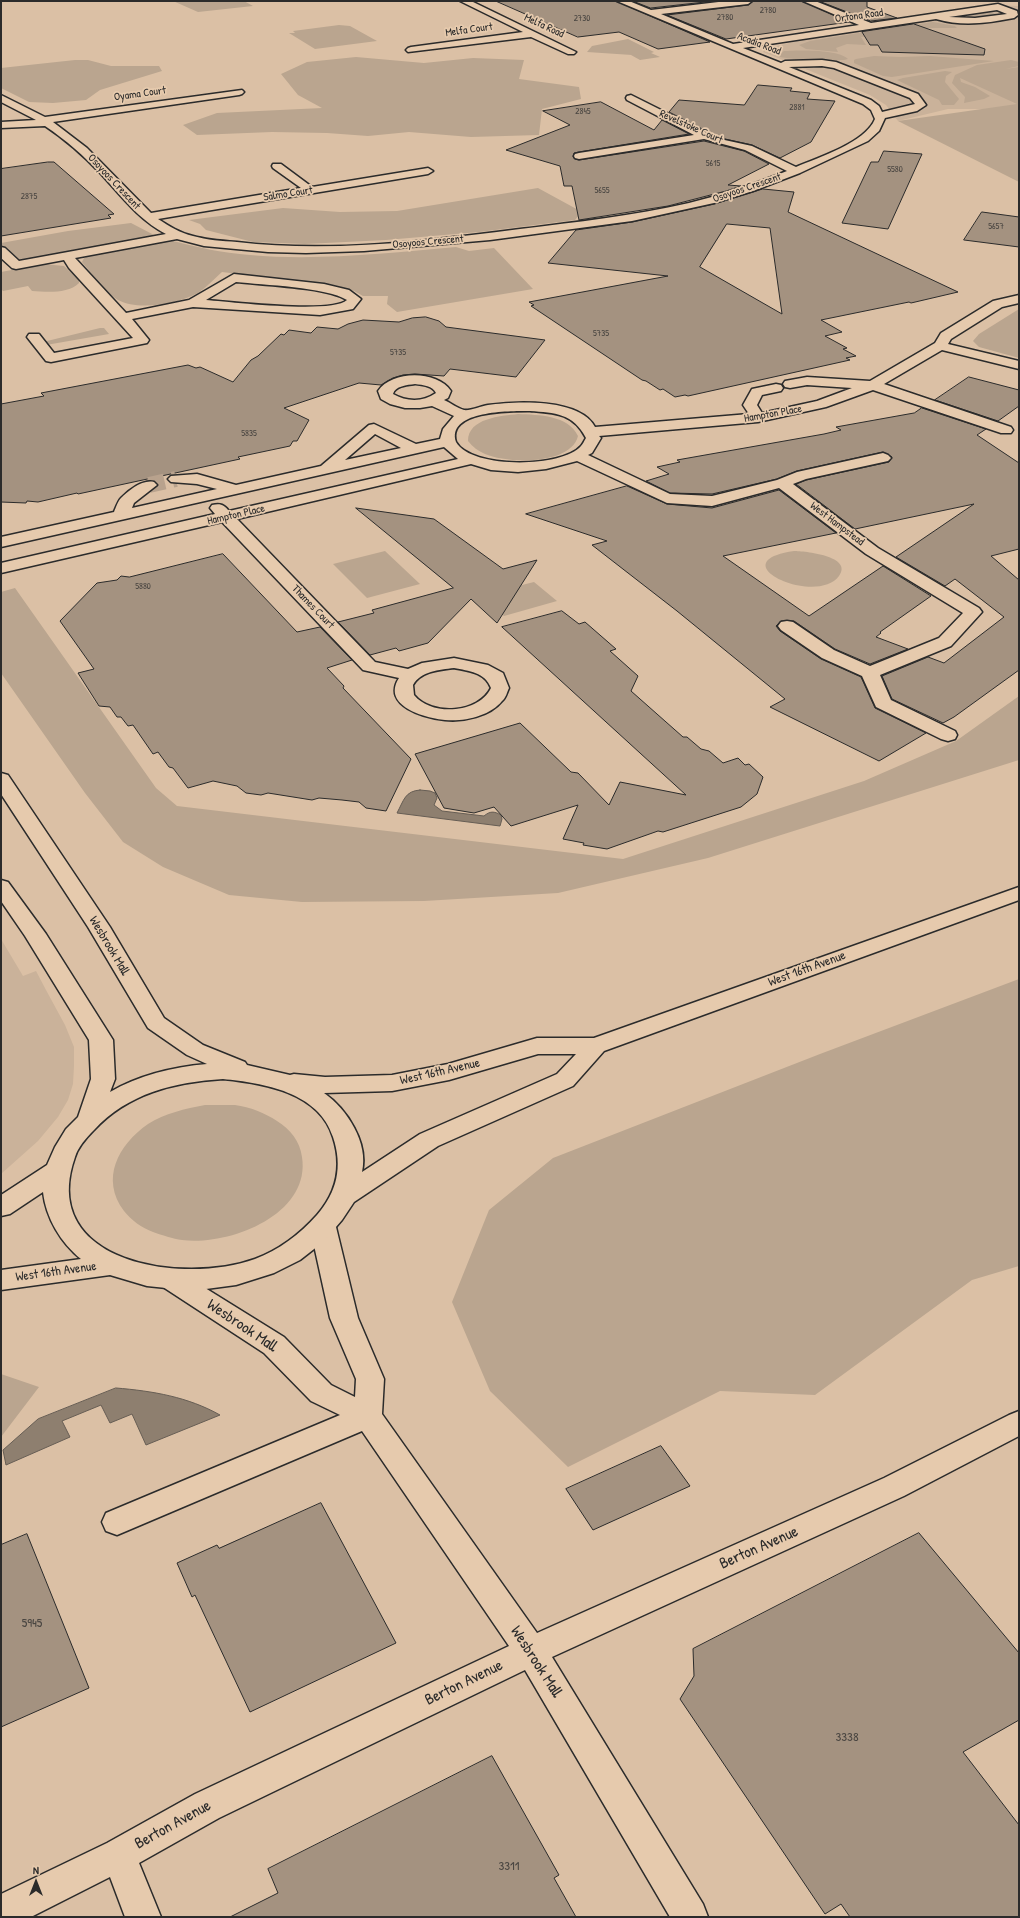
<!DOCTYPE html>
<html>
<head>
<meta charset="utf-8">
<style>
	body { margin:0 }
	#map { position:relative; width:1020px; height:1918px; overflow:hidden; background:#dbc0a5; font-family:"Patrick Hand",sans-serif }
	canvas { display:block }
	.frame { position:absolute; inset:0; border:2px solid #2b2b2b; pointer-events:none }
	.north { position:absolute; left:16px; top:1862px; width:40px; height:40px; -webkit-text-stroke:3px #e6caad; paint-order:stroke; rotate:0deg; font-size:11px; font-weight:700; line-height:16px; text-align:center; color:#2b2b2b }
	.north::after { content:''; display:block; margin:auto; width:14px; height:18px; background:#2b2b2b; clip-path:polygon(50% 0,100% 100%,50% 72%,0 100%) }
</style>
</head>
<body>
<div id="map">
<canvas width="1020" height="1918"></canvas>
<div class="frame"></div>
<div class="north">N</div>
</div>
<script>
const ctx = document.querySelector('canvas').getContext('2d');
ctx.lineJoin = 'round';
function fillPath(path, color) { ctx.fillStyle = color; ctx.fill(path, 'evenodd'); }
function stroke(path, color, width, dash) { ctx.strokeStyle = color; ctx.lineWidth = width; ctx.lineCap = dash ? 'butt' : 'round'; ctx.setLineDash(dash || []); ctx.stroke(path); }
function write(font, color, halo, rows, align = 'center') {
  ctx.font = font + ' "Patrick Hand",sans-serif'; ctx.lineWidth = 3.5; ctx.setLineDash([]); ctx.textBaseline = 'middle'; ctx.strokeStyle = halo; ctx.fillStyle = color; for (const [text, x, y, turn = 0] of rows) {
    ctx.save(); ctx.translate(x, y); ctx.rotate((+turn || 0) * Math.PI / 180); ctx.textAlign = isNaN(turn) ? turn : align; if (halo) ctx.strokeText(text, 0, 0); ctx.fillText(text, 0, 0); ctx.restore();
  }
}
fillPath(new Path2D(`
	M 994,5 L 1019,6 L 1019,105 L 995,109 L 948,109 L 898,121 L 886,105 L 870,95 L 763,52 L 765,49 L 821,35 L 924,20 L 911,16 Z
	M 1,939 L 23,976 L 36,971 L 46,990 L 65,1025 L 74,1047 L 74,1066 L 73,1084 L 68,1100 L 58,1117 L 38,1141 L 1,1174 Z`), '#cab29a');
fillPath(new Path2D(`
	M 173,1 L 244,1 L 253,6 L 198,12 Z
	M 987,11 L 996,14 L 962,20 L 952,17 Z
	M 933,22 L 955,26 L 957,28 L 918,28 L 914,25 Z
	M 339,25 L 350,26 L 377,41 L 315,49 L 289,33 L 295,33 L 293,31 Z
	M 865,32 L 871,36 L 861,37 L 866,45 L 847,44 L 836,48 L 838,52 L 806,49 L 799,45 L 810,41 Z
	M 628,39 L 654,52 L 651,53 L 660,57 L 640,60 L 631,55 L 632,55 L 587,52 L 592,46 Z
	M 784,51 C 797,50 839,49 848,59 C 841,62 785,60 778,56 Z
	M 874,56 L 901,57 L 930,56 L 994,61 L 892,77 L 883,76 L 854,63 L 854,60 L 856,59 Z
	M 356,57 L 424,63 L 473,58 L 524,60 L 519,79 L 579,87 L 581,99 L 542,109 L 539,135 L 471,137 L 409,132 L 368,136 L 327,133 L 272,132 L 197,135 L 183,125 L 217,113 L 322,108 L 298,95 L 281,74 L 307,62 Z
	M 75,60 L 88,60 L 111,66 L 159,66 L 162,71 L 100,90 L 86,100 L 53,103 L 29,102 L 1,88 L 1,68 Z
	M 1011,60 L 1019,62 L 1019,66 L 1005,69 L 1019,67 L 1019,182 L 898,121 L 1017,104 L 960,78 L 961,82 L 975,87 L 990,96 L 984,99 L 964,103 L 965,97 L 952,83 L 955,75 L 977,65 Z
	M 945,71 L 952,72 L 946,76 L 945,82 L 959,99 L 954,105 L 942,105 L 939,100 L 897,80 L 903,78 Z
	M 538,188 L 582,212 L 575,220 L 479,232 L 386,240 L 305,244 L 253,242 L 206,230 L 200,224 L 189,220 L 283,208 L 340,212 L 397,211 Z
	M 131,223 L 156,236 L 17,261 L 1,245 L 1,243 L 68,231 Z
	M 169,240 C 196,247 222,253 250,255 C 318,261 388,253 456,247 L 469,251 L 494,248 L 533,289 L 397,312 L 387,304 L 388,296 L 363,296 L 354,291 L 338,286 L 222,272 C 214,279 205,289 196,294 C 176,304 138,311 118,300 C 104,292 92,274 82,262 L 84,258 L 92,255 Z
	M 44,264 L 64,266 L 79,280 L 79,283 C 68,294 47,292 32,291 L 28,286 L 3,291 L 1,289 L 1,272 Z
	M 1019,309 L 1019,358 L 979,347 L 973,341 L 979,334 Z
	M 100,328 L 104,328 L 109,334 L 46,345 L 43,342 Z
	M 518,414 C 539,415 568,415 578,436 C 571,465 508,464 485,454 C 478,451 473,447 468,441 C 468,418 501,416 518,414 Z
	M 385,551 L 420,584 L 367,598 L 333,564 Z
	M 794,551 C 804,551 854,556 839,576 C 816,607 718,562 794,551 Z
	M 534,582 L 557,601 L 504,616 L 482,595 Z
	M 15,588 L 156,788 L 177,806 L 623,859 L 864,781 L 956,741 L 1019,696 L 1019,760 L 708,858 L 558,893 L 424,901 L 302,902 L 229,895 L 163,867 L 123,842 L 85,793 L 1,673 L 1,592 Z
	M 1019,979 L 1019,1266 L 972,1280 L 815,1395 L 720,1391 L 568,1467 L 490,1391 L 452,1302 L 489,1210 L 553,1158 L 820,1054 Z
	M 205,1105 C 215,1105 225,1105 235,1105 C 250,1107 265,1113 277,1121 C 290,1129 300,1141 302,1157 C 311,1215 229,1246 182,1240 C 173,1239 162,1235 153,1232 C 142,1228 131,1220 124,1211 C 100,1179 118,1145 148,1124 C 165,1113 185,1109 205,1105 Z
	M 1,1374 L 39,1387 L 1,1437 Z`), '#baa58f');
const water = new Path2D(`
	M 420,790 L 430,791 L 435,793 L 437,798 L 434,805 L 442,811 L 484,816 C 490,811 494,811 501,815 L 502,819 L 500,826 L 397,813 C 404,800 405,791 420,790 Z
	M 116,1388 C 153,1391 188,1397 220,1415 L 146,1445 L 132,1414 L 110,1423 L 101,1405 L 62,1421 L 70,1437 L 6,1465 L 3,1450 L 38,1419 Z`);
fillPath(water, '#8e7f6f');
stroke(water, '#665d54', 1);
const building = new Path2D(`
	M 496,1 L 616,1 L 710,42 L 658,49 L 619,32 L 578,37 Z
	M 633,1 L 714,1 L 651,8 Z
	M 753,1 L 802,1 L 849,22 L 726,39 L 667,15 L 748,5 Z
	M 819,1 L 867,1 L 867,7 L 897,18 L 871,21 Z
	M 914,24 L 985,49 L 984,55 L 882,52 L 878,45 L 870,45 L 862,32 Z
	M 758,85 L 792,88 L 790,91 L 810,93 L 807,99 L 835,101 L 811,142 L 780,158 L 752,145 L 720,138 L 669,112 L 679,100 L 744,105 Z
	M 601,102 L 654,130 L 662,120 L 689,134 L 579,152 L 574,153 L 573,157 L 575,159 L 579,160 L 704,141 L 744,151 L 769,164 L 728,185 L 741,186 L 726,191 L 668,206 L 579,220 L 572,186 L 564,186 L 560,166 L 506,150 L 570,125 L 543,111 Z
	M 884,151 L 922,154 L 888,229 L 842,223 L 871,162 L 878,162 Z
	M 48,162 L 54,162 L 114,214 L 108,215 L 111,218 L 1,236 L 1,169 Z
	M 763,189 L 794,192 L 788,212 L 958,292 L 911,303 L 909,302 L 821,320 L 842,332 L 825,336 L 847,348 L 843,349 L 856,356 L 846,358 L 850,360 L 688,396 L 685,395 L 675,397 L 663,389 L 660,390 L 646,381 L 642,380 L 531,306 L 534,305 L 529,302 L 668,276 L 548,263 L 576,230 L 632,222 L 714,204 ZM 727,224 L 770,228 L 782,314 L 700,267 Z
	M 982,212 L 1019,217 L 1019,247 L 964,240 Z
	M 426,317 L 439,321 L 446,327 L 545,340 L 516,377 L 450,369 L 444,376 L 415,374 L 403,375 L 393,378 L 381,385 L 359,383 L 284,408 L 309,420 L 297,441 L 293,441 L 290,446 L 238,457 L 240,459 L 78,494 L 77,493 L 38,502 L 27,501 L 26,503 L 1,502 L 1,404 L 44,396 L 41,393 L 188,365 L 196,368 L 200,367 L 233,382 L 251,360 L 258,356 L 281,334 L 284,335 L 289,330 L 311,333 L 317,327 L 338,329 L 348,324 L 363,320 L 399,322 L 412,318 Z
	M 969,377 L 1019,390 L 1019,406 L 998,421 L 935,400 Z
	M 922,408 L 986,429 L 977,435 L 1019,463 L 1019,549 L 991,556 L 1019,580 L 1019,670 L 954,717 L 943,723 L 892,699 L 882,676 L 928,657 L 944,663 L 1004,617 L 955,579 L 945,586 L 896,557 L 974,504 L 855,529 L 796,484 L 806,480 L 889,462 L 892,457 L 883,452 L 797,471 L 777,479 L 712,494 L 670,493 L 646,481 L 669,474 L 657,467 L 680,462 L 677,460 L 824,434 L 841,430 L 836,427 L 914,413 Z
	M 627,486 L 667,504 L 712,508 L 779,490 L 836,533 L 723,556 L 809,616 L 883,566 L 931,596 L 880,632 L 881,633 L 876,637 L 908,649 L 870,664 L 835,649 L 794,621 L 781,621 L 776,626 L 780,631 L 821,659 L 861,677 L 875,708 L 926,733 L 879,761 L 770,707 L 785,699 L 677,611 L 592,545 L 607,541 L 526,514 Z
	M 356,508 L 434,519 L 503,569 L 537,560 L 497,623 L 471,599 L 428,643 L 399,651 L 396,648 L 370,655 L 338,622 L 374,613 L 372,610 L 453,588 Z
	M 223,554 L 297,632 L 320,627 L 352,660 L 327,668 L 344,686 L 343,688 L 411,759 L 386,811 L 366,808 L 359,802 L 342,800 L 319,798 L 312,800 L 268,793 L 261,795 L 246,793 L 237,786 L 213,781 L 188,788 L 173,768 L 169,767 L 158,752 L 153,754 L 133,725 L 128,726 L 121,717 L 117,717 L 110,707 L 99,706 L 78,673 L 94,669 L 60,621 L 97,583 L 117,580 L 121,576 L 129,577 Z
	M 562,611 L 579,624 L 585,622 L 616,649 L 610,651 L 638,676 L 631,691 L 683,737 L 687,737 L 701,749 L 709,751 L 723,763 L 738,758 L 745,765 L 749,764 L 763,777 L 757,794 L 741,807 L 663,832 L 658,831 L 607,849 L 583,845 L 584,843 L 563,839 L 578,805 L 511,826 L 494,807 L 474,813 L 444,808 L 415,754 L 520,723 L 571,772 L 578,773 L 609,805 L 620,782 L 686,795 L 502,627 Z
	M 661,1446 L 690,1486 L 593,1530 L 566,1489 Z
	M 321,1503 L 396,1643 L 250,1712 L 195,1595 L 192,1597 L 177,1563 L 217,1545 L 219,1548 Z
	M 919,1533 L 1019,1653 L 1019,1720 L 963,1752 L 1019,1825 L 1019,1917 L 850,1917 L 841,1904 L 825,1914 L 680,1699 L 694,1676 L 693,1649 Z
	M 27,1534 L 89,1688 L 1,1727 L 1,1545 Z
	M 492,1756 L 559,1875 L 554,1878 L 576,1917 L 230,1917 L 278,1893 L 268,1869 Z`);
fillPath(building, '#a49280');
stroke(building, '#2b2b2b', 1);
stroke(new Path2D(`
	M 149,485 L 176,479`), '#b8a28d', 16, [16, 8]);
const minor = new Path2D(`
	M 460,1 L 471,1 L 576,52 L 574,54 L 568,54 L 531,37 L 408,52 L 406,50 L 408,48 L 411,47 L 523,32 Z
	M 617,1 L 629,1 L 651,10 L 727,1 L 752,1 L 748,4 L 661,14 L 733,44 L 859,25 L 803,1 L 815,1 L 871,23 L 998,4 L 1017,11 L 1018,15 L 1014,18 C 987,23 963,27 936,19 L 743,48 L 781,63 L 785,61 L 822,60 L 836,62 L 918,94 L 926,105 L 917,111 L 885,118 L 879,131 L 868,141 L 800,173 L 753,191 L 714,203 L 632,221 L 490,240 L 364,251 L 306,253 L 268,252 L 204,246 L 177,239 L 75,258 L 126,313 L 189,300 L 234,274 L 324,284 L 349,290 L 361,299 L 353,309 L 320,315 L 193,307 L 132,319 L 149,340 L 147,343 L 51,362 L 46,361 L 27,337 L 29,334 L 39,334 L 54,353 L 133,338 L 69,268 L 64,260 L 16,269 L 12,268 L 1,258 L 1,247 L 5,248 L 19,261 L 166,234 C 139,220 121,196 101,174 C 84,156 66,140 45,126 L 1,128 L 1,122 L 36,120 L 1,102 L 1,95 L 45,117 L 242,90 L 244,92 L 242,94 L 239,95 L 53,122 L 87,148 L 151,213 L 301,188 L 273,168 L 272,166 L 273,164 L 281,164 L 312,187 L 428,168 L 433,171 L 428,174 L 158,219 C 169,226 180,233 193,236 C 207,240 222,241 237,242 C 329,253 428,241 520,229 C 576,222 633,216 689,203 C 722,195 755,184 787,171 L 745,150 L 704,139 L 579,159 L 575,158 L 574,156 L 575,154 L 579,153 L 694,135 L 627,100 L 626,98 L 627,96 L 631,95 L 709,134 L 720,139 L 752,146 L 796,167 C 819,157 865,143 875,119 L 871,110 L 863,104 ZM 997,10 L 1007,14 L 975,18 L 949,17 ZM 822,66 L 834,68 L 910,98 L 915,104 L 882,112 L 879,106 L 871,100 L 789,67 ZM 236,282 C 263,285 326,287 347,300 C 332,314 231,302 206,300 Z
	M 1019,295 L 1019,303 L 1002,307 L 951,339 L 948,344 L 1019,361 L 1019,369 L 942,350 L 884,384 L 1011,427 L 1013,430 L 1011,433 L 1001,433 L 873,390 L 826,407 L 758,422 L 599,436 L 601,438 L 592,453 L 588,455 L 670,494 L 712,496 L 777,480 L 797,472 L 883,453 L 888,455 L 891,458 L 888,461 L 806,479 L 793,484 L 878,548 L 979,608 L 982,612 L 951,646 L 880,675 L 891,700 L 955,731 L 957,735 L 955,739 L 948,741 L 941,739 L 876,707 L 862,676 L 822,658 L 781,630 L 778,626 L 781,622 L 787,621 L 793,622 L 834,650 L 870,666 L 939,638 L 963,613 L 866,554 L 779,488 L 712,506 L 667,503 L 577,461 L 546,469 L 518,472 L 491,470 L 471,464 L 237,519 L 375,662 L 408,669 L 422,663 L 454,658 L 488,665 L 503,673 L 509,688 C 507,692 506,698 502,701 C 490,716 464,722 445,720 C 425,718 381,706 399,678 L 363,670 L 222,522 L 1,573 L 1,563 L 215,514 L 210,508 L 212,505 C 221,503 224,505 229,511 L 458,459 L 444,447 L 1,547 L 1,537 L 114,512 C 116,507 118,501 121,498 C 129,490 143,479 154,482 L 157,485 L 134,503 L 132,508 L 217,489 L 197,484 L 171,482 L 168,479 L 171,476 L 197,474 L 236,485 L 321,466 L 369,425 L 374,424 L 416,444 L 440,439 L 443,429 L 454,416 L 432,406 L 420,408 L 405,408 L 390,404 L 381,399 L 378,391 C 392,370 437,370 451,391 L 448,398 L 444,400 C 451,403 457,408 464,410 C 470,411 481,406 488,405 C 516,401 580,398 595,427 L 749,414 L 743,405 L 752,389 L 776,384 L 781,385 L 783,388 L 781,391 L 762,395 L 757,405 L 762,413 L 817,401 L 852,388 L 807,385 L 790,388 L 785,387 L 783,384 L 785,381 L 807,377 L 870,381 L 935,343 L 941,333 L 993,301 ZM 415,384 C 423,385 433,386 436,393 C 423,402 407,402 393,394 C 395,386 407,385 415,384 ZM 530,411 C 555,413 573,413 586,438 C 584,441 583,444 581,446 C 562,468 471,469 456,442 C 446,410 512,411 530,411 ZM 375,434 L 401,448 L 345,460 ZM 454,668 C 469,671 485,672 491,688 C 479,713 432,717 414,695 L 413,685 C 421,671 439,670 454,668 Z
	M 323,1218 L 332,1220 L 336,1227 L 358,1318 L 384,1379 L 382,1414 L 537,1633 L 884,1478 L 1009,1415 L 1019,1411 L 1019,1436 L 904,1496 L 552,1657 L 703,1904 L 708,1917 L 670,1917 L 525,1670 L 219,1818 L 139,1863 L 161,1917 L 125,1917 L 110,1877 L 31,1917 L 1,1917 L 1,1894 L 107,1843 L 195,1794 L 509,1646 L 362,1431 L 117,1535 L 106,1531 L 102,1522 L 106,1513 L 340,1415 L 311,1401 L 264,1353 L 163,1287 L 159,1280 L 163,1273 L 172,1270 L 181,1273 L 284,1337 L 331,1385 L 355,1397 L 356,1379 L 330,1318 L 310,1227 L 314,1220 Z`);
const major = new Path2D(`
	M 1,773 L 8,775 L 110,927 L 164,1018 L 203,1045 L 245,1062 L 247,1065 L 290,1075 L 294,1074 L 325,1077 L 392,1075 L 448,1064 L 537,1038 L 594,1038 L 1019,887 L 1019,900 L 604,1051 L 573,1086 L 438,1146 L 354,1202 L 342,1220 L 323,1242 L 300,1260 L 274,1273 L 236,1285 L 206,1289 L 176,1289 L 147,1286 L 110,1275 L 1,1290 L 1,1270 L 81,1259 C 61,1243 46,1218 43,1192 L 10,1214 L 1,1216 L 1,1195 L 47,1165 L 55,1147 L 66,1129 L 78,1117 L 91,1079 L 89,1040 L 25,936 L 1,901 L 1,880 L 8,882 L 46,934 L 113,1040 L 115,1079 L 110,1092 C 139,1075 173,1067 207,1064 L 187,1055 L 148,1028 L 88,927 L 1,794 ZM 538,1054 L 576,1054 L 557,1074 L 420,1134 L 362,1172 C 369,1143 347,1109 324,1093 L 392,1091 L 449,1080 ZM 223,1079 C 263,1083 319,1092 333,1137 C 343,1167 337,1192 317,1215 C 300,1234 279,1250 255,1259 C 184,1285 37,1264 75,1157 C 78,1147 86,1138 94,1130 C 128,1093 175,1082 223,1079 Z`);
stroke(minor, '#2b2b2b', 3);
stroke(major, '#2b2b2b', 3);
fillPath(minor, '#e6caad');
fillPath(major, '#e6caad');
write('9px', '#494540', null, [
	["2780",768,11],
	["2780",725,18],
	["2730",582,19],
	["2881",797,108],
	["2845",583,112],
	["5615",713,164],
	["5580",895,170],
	["5655",602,191],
	["2875",29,197],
	["5657",996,227],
	["5735",601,334],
	["5735",398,353],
	["5835",249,434],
	["5880",143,587]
]);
write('11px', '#2b2b2b', '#e6caad', [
	["Ortona Road",859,16,-8],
	["Melfa Road",544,26,25],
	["Melfa Court",469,30,-8],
	["Acadia Road",759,44,21],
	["Oyama Court",140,94,-8],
	["Revelstoke Court",691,127,24],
	["Osoyoos Crescent",114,182,47],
	["Osoyoos Crescent",747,188,-19],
	["Salmo Court",288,194,-9],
	["Osoyoos Crescent",428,242,-5],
	["Hampton Place",773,414,-10],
	["Hampton Place",236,515,-13],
	["West Hampstead",837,524,37],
	["Thames Court",313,607,46]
]);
write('13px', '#2b2b2b', '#e6caad', [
	["Wesbrook Mall",109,946,59],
	["West 16th Avenue",807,969,-20],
	["West 16th Avenue",440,1072,-13],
	["West 16th Avenue",56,1272,-8]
]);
write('13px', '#494540', null, [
	["5945",32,1624],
	["3338",847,1738],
	["3311",509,1867]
]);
write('16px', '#2b2b2b', '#e6caad', [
	["Wesbrook Mall",242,1326,34],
	["Berton Avenue",759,1548,-24],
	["Wesbrook Mall",536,1662,57],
	["Berton Avenue",464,1683,-26],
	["Berton Avenue",173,1825,-29]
]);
</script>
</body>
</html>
